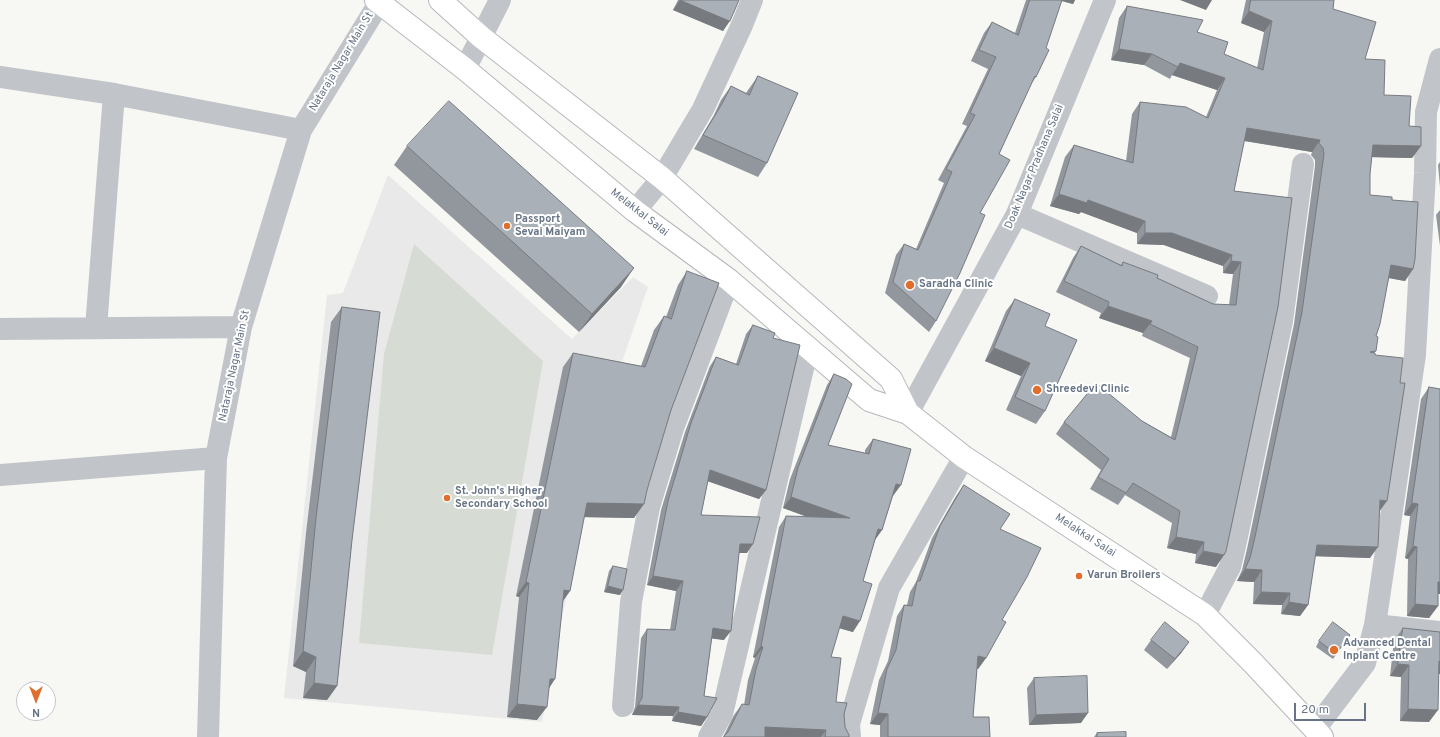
<!DOCTYPE html>
<html>
<head>
<meta charset="utf-8">
<style>
	body { margin:0 }
	#map { position:relative; width:1440px; height:737px; overflow:hidden; background:#f7f7f4; font-family:Overpass,sans-serif }
	canvas { display:block }
	.north { position:absolute; left:16px; top:681px; width:40px; height:40px; box-sizing:border-box; background:#fff; border:1px solid #c2c7ce; border-radius:50%; rotate:180deg; font-size:11px; font-weight:700; line-height:16px; text-align:center; color:#677485 }
	.north::after { content:''; display:block; margin:auto; width:14px; height:18px; background:#e06e2c; clip-path:polygon(50% 0,100% 100%,50% 72%,0 100%) }
	.scale { position:absolute; left:1294px; top:703px; width:72px; height:18px; box-sizing:border-box; border:2px solid #677485; border-top:0; padding-left:5px; font-size:12px; line-height:14px; white-space:nowrap; color:#677485; -webkit-text-stroke:3px #fff; paint-order:stroke }
</style>
</head>
<body>
<div id="map">
<canvas width="1440" height="737"></canvas>
<div class="north">N</div>
<div class="scale">20 m</div>
</div>
<script>
const ctx = document.querySelector('canvas').getContext('2d');
ctx.lineJoin = 'round';
function fillPath(path, color) { ctx.fillStyle = color; ctx.fill(path, 'evenodd'); }
function stroke(path, color, width, dash) { ctx.strokeStyle = color; ctx.lineWidth = width; ctx.lineCap = dash ? 'butt' : 'round'; ctx.setLineDash(dash || []); ctx.stroke(path); }
function write(font, color, halo, rows, align = 'center') {
  ctx.font = font + ' Overpass,sans-serif'; ctx.lineWidth = 4; ctx.setLineDash([]); ctx.textBaseline = 'middle'; ctx.strokeStyle = halo; ctx.fillStyle = color; for (const [text, x, y, turn = 0] of rows) {
    ctx.save(); ctx.translate(x, y); ctx.rotate((+turn || 0) * Math.PI / 180); ctx.textAlign = isNaN(turn) ? turn : align; if (halo) ctx.strokeText(text, 0, 0); ctx.fillText(text, 0, 0); ctx.restore();
  }
}
fillPath(new Path2D(`
	M 388,175 L 572,339 L 633,277 L 648,287 L 615,382 L 563,613 L 542,722 L 284,698 L 327,295 L 343,293 Z`), '#e8e9e8');
fillPath(new Path2D(`
	M 414,244 L 543,361 L 492,655 L 359,643 L 384,354 Z`), '#d6dcd4');
const major = new Path2D(`
	M 376,0 L 465,69 L 635,211 L 729,280 L 869,400 L 908,413 L 964,457 L 1205,615 L 1253,663 L 1322,737
	M 440,0 L 481,37 L 662,178 L 891,379 L 908,413`);
stroke(major, '#b4b8bc', 24);
stroke(new Path2D(`
	M 465,69 L 500,0
	M 0,77 L 114,94
	M 635,211 L 662,178 L 703,109 L 742,25 L 752,0
	M 1017,214 L 1207,296
	M 96,328 L 114,94 L 301,130
	M 0,329 L 241,327
	M 908,413 L 1017,214 L 1105,0
	M 0,475 L 216,458
	M 1205,615 L 1230,567 L 1235,546 L 1282,321 L 1303,164
	M 1375,625 L 1440,632
	M 623,706 L 631,602 L 649,507 L 673,428 L 729,280
	M 1315,729 L 1365,663 L 1375,625 L 1415,355 L 1425,173 L 1426,112 L 1440,59
	M 208,737 L 216,458 L 241,327 L 301,130 L 381,0
	M 709,737 L 722,714 L 808,347
	M 850,737 L 849,724 L 889,588 L 964,457`), '#c1c4c8', 22);
stroke(major, '#fff', 22);
fillPath(new Path2D(`
	M 678,0 L 739,0 L 723,31 L 673,10 Z
	M 1026,0 L 1075,0 L 1073,4 L 1061,1 L 1036,77 L 1031,84 L 999,154 L 980,213 L 936,321 L 929,332 L 885,293 L 896,255 L 904,244 L 916,249 L 944,183 L 938,180 L 967,126 L 962,124 L 988,69 L 971,61 L 984,33 L 992,22 L 1015,33 Z
	M 1246,0 L 1334,0 L 1333,9 L 1365,59 L 1384,95 L 1409,126 L 1421,146 L 1412,158 L 1372,157 L 1370,174 L 1370,195 L 1392,200 L 1413,269 L 1405,281 L 1389,278 L 1376,336 L 1376,351 L 1374,353 L 1380,511 L 1370,558 L 1315,556 L 1308,605 L 1300,616 L 1281,614 L 1282,605 L 1253,604 L 1254,582 L 1237,581 L 1242,570 L 1247,549 L 1294,324 L 1315,166 L 1315,160 L 1311,155 L 1312,152 L 1244,141 L 1234,191 L 1292,198 L 1216,567 L 1195,563 L 1196,554 L 1167,548 L 1172,523 L 1125,495 L 1118,505 L 1090,489 L 1101,470 L 1056,434 L 1064,422 L 1142,421 L 1171,437 L 1190,358 L 1142,336 L 1143,333 L 1099,318 L 1101,313 L 1056,292 L 1073,258 L 1081,246 L 1121,265 L 1123,262 L 1213,304 L 1229,305 L 1233,274 L 1223,273 L 1223,266 L 1164,245 L 1137,244 L 1137,233 L 1081,212 L 1079,214 L 1050,206 L 1065,157 L 1074,145 L 1126,161 L 1132,114 L 1140,102 L 1206,117 L 1217,90 L 1172,75 L 1170,79 L 1144,65 L 1111,60 L 1119,18 L 1127,6 L 1197,32 L 1224,54 L 1257,68 L 1264,32 L 1241,23 Z
	M 758,76 L 767,163 L 758,177 L 694,149 L 714,115 L 721,100 L 731,86 L 746,93 L 748,90 Z
	M 407,146 L 621,287 L 579,332 L 394,165 Z
	M 1440,162 L 1440,187 L 1438,165 Z
	M 1440,210 L 1440,246 L 1436,215 Z
	M 687,271 L 671,410 L 634,518 L 584,517 L 570,591 L 563,601 L 549,688 L 537,720 L 507,717 L 519,597 L 516,596 L 563,367 L 573,353 L 641,366 L 654,330 L 664,316 L 666,317 L 678,285 Z
	M 1015,299 L 1045,326 L 1045,411 L 1036,424 L 1006,410 L 1021,376 L 985,361 L 1006,311 Z
	M 342,307 L 352,540 L 337,686 L 327,700 L 303,698 L 306,672 L 293,666 L 306,533 L 331,322 Z
	M 753,325 L 773,338 L 766,490 L 759,499 L 708,481 L 701,515 L 747,553 L 739,553 L 724,640 L 712,638 L 704,696 L 707,717 L 701,726 L 672,721 L 673,716 L 632,715 L 635,707 L 641,638 L 647,629 L 670,630 L 676,591 L 647,585 L 661,510 L 685,432 L 710,366 L 716,357 L 736,364 L 746,334 Z
	M 834,374 L 828,445 L 865,453 L 865,450 L 873,439 L 893,496 L 882,530 L 875,540 L 863,581 L 853,632 L 839,628 L 831,657 L 836,702 L 844,714 L 845,727 L 849,737 L 723,737 L 734,715 L 742,704 L 744,705 L 748,680 L 755,658 L 753,657 L 779,527 L 786,516 L 807,517 L 783,508 L 790,479 L 827,385 Z
	M 1429,387 L 1440,389 L 1440,594 L 1438,594 L 1438,606 L 1429,618 L 1407,616 L 1408,559 L 1405,558 L 1410,516 L 1404,515 L 1421,399 Z
	M 964,485 L 1000,529 L 1002,620 L 986,658 L 978,669 L 977,669 L 973,717 L 990,737 L 880,737 L 880,725 L 870,724 L 879,680 L 888,661 L 897,616 L 904,605 L 907,605 L 910,592 L 916,582 L 932,538 L 956,496 Z
	M 613,566 L 620,595 L 604,592 L 609,571 Z
	M 1403,628 L 1440,632 L 1440,674 L 1438,673 L 1429,722 L 1400,721 L 1401,677 L 1390,676 L 1394,640 Z
	M 1350,635 L 1333,659 L 1316,647 L 1319,641 Z
	M 1151,640 L 1182,652 L 1167,669 L 1144,650 Z
	M 1034,678 L 1081,723 L 1029,725 L 1027,688 Z
	M 1097,733 L 1126,737 L 1094,737 Z`), '#92979d');
fillPath(new Path2D(`
	M 680,0 L 730,21 L 723,31 L 673,10 Z
	M 1059,0 L 1075,0 L 1073,4 Z
	M 1180,0 L 1212,0 L 1206,10 Z
	M 1249,11 L 1272,21 L 1264,32 L 1241,23 Z
	M 1119,49 L 1152,54 L 1144,65 L 1111,60 Z
	M 1180,63 L 1225,78 L 1217,90 L 1172,75 Z
	M 1247,128 L 1320,140 L 1312,152 L 1239,140 Z
	M 1373,145 L 1421,146 L 1412,158 L 1365,157 Z
	M 1059,194 L 1088,200 L 1145,221 L 1137,233 L 1081,212 L 1079,214 L 1050,206 Z
	M 1145,233 L 1172,233 L 1232,255 L 1223,266 L 1164,245 L 1137,244 Z
	M 1231,261 L 1241,262 L 1233,274 L 1223,273 Z
	M 1391,265 L 1413,269 L 1405,281 L 1383,277 Z
	M 634,268 L 621,287 L 579,332 L 592,314 Z
	M 1108,306 L 1152,321 L 1143,333 L 1099,318 Z
	M 994,348 L 1030,363 L 1021,376 L 985,361 Z
	M 710,470 L 766,490 L 759,499 L 704,480 Z
	M 896,484 L 901,485 L 893,496 L 888,495 Z
	M 791,497 L 850,518 L 842,529 L 783,508 Z
	M 1380,500 L 1387,501 L 1379,512 Z
	M 587,503 L 644,504 L 634,518 L 578,517 Z
	M 1412,503 L 1418,504 L 1410,516 L 1404,515 Z
	M 878,529 L 882,530 L 874,541 Z
	M 1176,537 L 1204,542 L 1196,554 L 1167,548 Z
	M 740,544 L 753,544 L 747,553 L 733,553 Z
	M 1317,545 L 1378,547 L 1370,558 L 1309,556 Z
	M 1413,546 L 1417,547 L 1408,559 L 1405,558 Z
	M 1203,551 L 1224,555 L 1216,567 L 1195,563 Z
	M 1245,569 L 1262,570 L 1254,582 L 1237,581 Z
	M 653,576 L 683,581 L 676,591 L 647,585 Z
	M 526,582 L 529,583 L 519,597 L 516,596 Z
	M 1438,582 L 1440,582 L 1440,594 L 1430,594 Z
	M 608,586 L 623,590 L 620,595 L 604,592 Z
	M 564,590 L 570,591 L 560,605 Z
	M 1261,592 L 1290,593 L 1282,605 L 1253,604 Z
	M 1289,602 L 1308,605 L 1300,616 L 1281,614 Z
	M 1415,604 L 1438,606 L 1429,618 L 1407,616 Z
	M 843,616 L 860,621 L 853,632 L 835,627 Z
	M 713,628 L 731,631 L 724,640 L 707,638 Z
	M 1189,642 L 1182,652 L 1167,669 L 1175,659 Z
	M 761,646 L 763,647 L 755,658 L 753,657 Z
	M 303,651 L 316,657 L 306,672 L 293,666 Z
	M 978,656 L 986,658 L 978,669 L 970,667 Z
	M 1439,661 L 1440,661 L 1440,674 L 1430,673 Z
	M 1398,664 L 1409,665 L 1401,677 L 1390,676 Z
	M 550,679 L 555,679 L 546,693 Z
	M 314,683 L 337,686 L 327,700 L 303,698 Z
	M 517,704 L 547,707 L 537,720 L 507,717 Z
	M 638,705 L 679,707 L 673,716 L 632,715 Z
	M 1408,709 L 1438,710 L 1429,722 L 1400,721 Z
	M 678,712 L 707,717 L 701,726 L 672,721 Z
	M 878,713 L 888,714 L 880,725 L 870,724 Z
	M 1088,713 L 1081,723 L 1029,725 L 1036,715 Z
	M 765,727 L 826,730 L 821,737 L 758,737 Z`), '#777b80');
const building = new Path2D(`
	M 680,0 L 739,0 L 730,21 Z
	M 1030,0 L 1062,0 L 1046,48 L 1049,50 L 1036,77 L 1035,76 L 999,154 L 1010,160 L 980,213 L 985,215 L 960,273 L 936,321 L 893,282 L 904,244 L 918,250 L 952,172 L 946,169 L 975,115 L 970,113 L 996,57 L 979,50 L 992,22 L 1018,35 Z
	M 1251,0 L 1334,0 L 1333,9 L 1376,22 L 1365,59 L 1385,60 L 1384,95 L 1411,96 L 1409,126 L 1421,127 L 1421,146 L 1373,145 L 1370,174 L 1370,195 L 1392,197 L 1392,200 L 1418,202 L 1415,259 L 1413,269 L 1391,265 L 1380,324 L 1376,336 L 1378,337 L 1376,351 L 1370,352 L 1375,353 L 1375,355 L 1403,358 L 1400,383 L 1405,383 L 1387,501 L 1380,500 L 1378,547 L 1317,545 L 1308,605 L 1289,602 L 1290,593 L 1261,592 L 1262,570 L 1245,569 L 1250,558 L 1255,537 L 1302,312 L 1324,154 L 1323,148 L 1319,143 L 1320,140 L 1247,128 L 1234,191 L 1292,198 L 1278,307 L 1226,551 L 1224,555 L 1203,551 L 1204,542 L 1176,537 L 1180,511 L 1133,483 L 1126,493 L 1098,477 L 1109,459 L 1064,422 L 1096,383 L 1142,421 L 1175,440 L 1198,347 L 1150,324 L 1152,321 L 1108,306 L 1109,302 L 1064,281 L 1081,246 L 1122,266 L 1123,262 L 1158,275 L 1157,278 L 1213,304 L 1236,305 L 1241,262 L 1231,261 L 1232,255 L 1172,233 L 1145,233 L 1145,221 L 1088,200 L 1087,203 L 1059,194 L 1074,145 L 1133,163 L 1140,102 L 1186,107 L 1208,118 L 1225,78 L 1180,63 L 1178,67 L 1152,54 L 1119,49 L 1127,6 L 1203,20 L 1197,32 L 1228,42 L 1224,54 L 1263,70 L 1272,21 L 1249,11 Z
	M 758,76 L 798,93 L 767,163 L 703,135 L 723,102 L 731,86 L 749,95 Z
	M 449,101 L 634,268 L 592,314 L 407,146 Z
	M 687,271 L 719,283 L 671,410 L 647,490 L 644,504 L 587,503 L 570,591 L 564,590 L 555,679 L 550,679 L 547,707 L 517,704 L 529,583 L 526,582 L 573,353 L 645,367 L 664,316 L 671,319 Z
	M 1015,299 L 1050,314 L 1045,326 L 1077,340 L 1045,411 L 1015,397 L 1030,363 L 994,348 Z
	M 342,307 L 380,312 L 352,540 L 337,686 L 314,683 L 316,657 L 303,651 L 316,518 Z
	M 753,325 L 775,333 L 773,338 L 800,345 L 766,490 L 710,470 L 701,515 L 760,517 L 753,544 L 740,544 L 731,631 L 713,628 L 704,696 L 717,698 L 707,717 L 678,712 L 679,707 L 638,705 L 642,698 L 647,629 L 675,630 L 683,581 L 653,576 L 668,501 L 691,423 L 716,357 L 738,365 Z
	M 834,374 L 846,379 L 852,384 L 828,445 L 869,454 L 873,439 L 911,449 L 901,485 L 896,484 L 882,530 L 878,529 L 863,581 L 872,584 L 860,621 L 843,616 L 831,657 L 841,658 L 836,702 L 847,703 L 844,714 L 845,727 L 849,735 L 849,737 L 825,737 L 826,730 L 765,727 L 765,737 L 724,737 L 724,736 L 728,732 L 742,704 L 749,705 L 756,669 L 763,647 L 761,646 L 786,516 L 850,518 L 791,497 L 798,468 Z
	M 1429,387 L 1440,389 L 1440,582 L 1438,582 L 1438,606 L 1415,604 L 1417,547 L 1413,546 L 1418,504 L 1412,503 Z
	M 964,485 L 1010,514 L 1000,529 L 1041,548 L 1027,577 L 1002,620 L 1006,622 L 986,658 L 978,656 L 973,717 L 989,717 L 990,737 L 888,737 L 888,714 L 878,713 L 887,669 L 896,650 L 904,605 L 912,606 L 917,581 L 920,581 L 940,526 Z
	M 613,566 L 627,569 L 623,590 L 608,586 Z
	M 1165,622 L 1189,642 L 1175,659 L 1151,640 Z
	M 1333,622 L 1350,635 L 1336,654 L 1319,641 Z
	M 1403,628 L 1440,632 L 1440,661 L 1439,661 L 1438,710 L 1408,709 L 1409,665 L 1398,664 Z
	M 1087,676 L 1088,713 L 1036,715 L 1034,678 Z
	M 1126,732 L 1126,737 L 1097,737 L 1097,733 Z`);
fillPath(building, '#aab0b7');
stroke(building, '#777b80', 1);
for (const [x, y, r, color] of [
	[507,226,4,"#e06e2c"],
	[910,285,5,"#e06e2c"],
	[1037,390,5,"#e06e2c"],
	[447,498,4,"#e06e2c"],
	[1079,576,4,"#e06e2c"],
	[1334,650,5,"#e06e2c"]
]) { const dot = new Path2D(); dot.arc(x, y, r, 0, 2 * Math.PI); ctx.fillStyle = color; ctx.fill(dot); stroke(dot, '#fff', 1.5); }
write('11px', '#677485', '#fff', [
	["Nataraja Nagar Main St",342,62,-59],
	["Doak Nagar Pradhana Salai",1035,167,-67],
	["Melakkal Salai",639,213,38],
	["Nataraja Nagar Main St",235,366,-78],
	["Melakkal Salai",1085,536,33]
]);
write('bold 11px', '#677485', '#fff', [
	["Passport",515,220],
	["Sevai Maiyam",515,233],
	["Saradha Clinic",919,285],
	["Shreedevi Clinic",1046,390],
	["St. John's Higher",455,492],
	["Secondary School",455,505],
	["Varun Broilers",1087,576],
	["Advanced Dental",1343,644],
	["Inplant Centre",1343,657]
], 'left');
</script>
</body>
</html>
